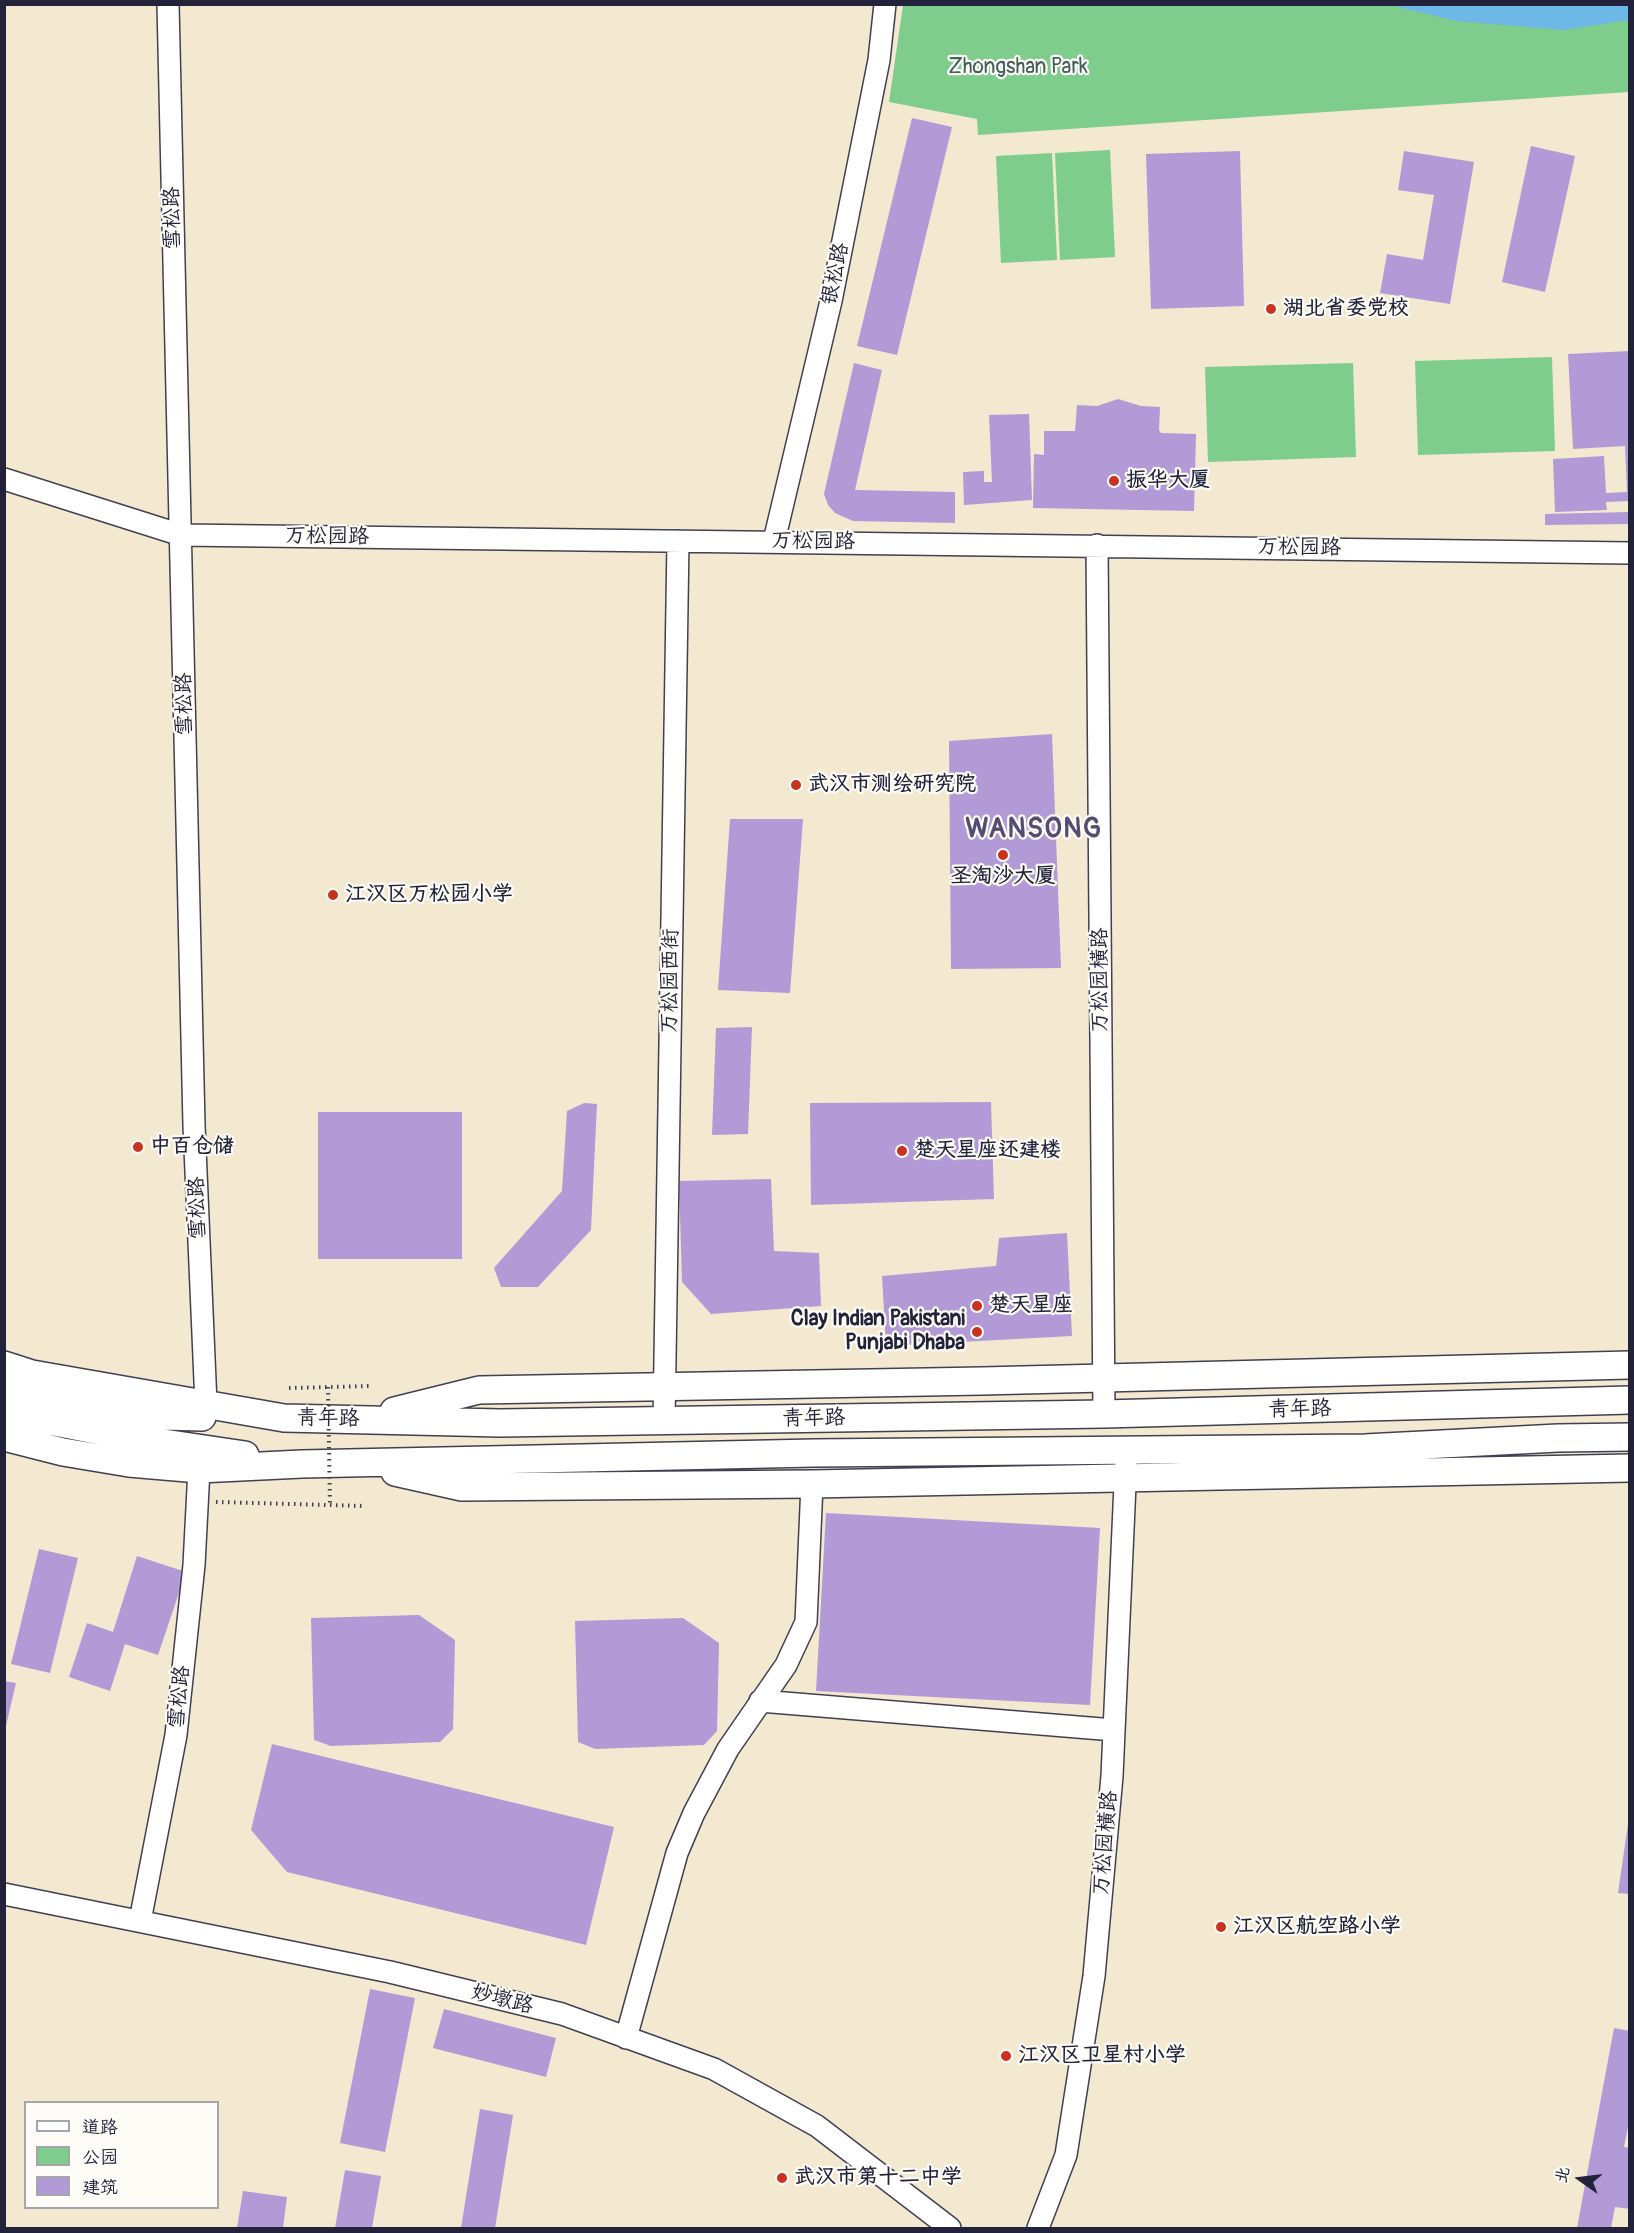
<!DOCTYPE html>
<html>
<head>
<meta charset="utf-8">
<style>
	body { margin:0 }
	#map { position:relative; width:1634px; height:2233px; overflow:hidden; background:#f3e8d0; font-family:Pangolin,"LXGW WenKai TC",sans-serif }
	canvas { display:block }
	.frame { position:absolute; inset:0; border:6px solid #22223b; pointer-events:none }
	.legend { position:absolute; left:24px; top:2101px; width:195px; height:108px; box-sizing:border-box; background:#fdfcf7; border:2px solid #a5a5ac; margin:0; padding:8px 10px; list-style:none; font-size:18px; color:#22223b }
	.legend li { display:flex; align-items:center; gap:12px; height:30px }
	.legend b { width:30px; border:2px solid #a5a5ac }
	.north { position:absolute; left:1550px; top:2149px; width:60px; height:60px; -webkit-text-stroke:4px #fdfcf7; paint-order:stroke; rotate:284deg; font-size:16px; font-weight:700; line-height:24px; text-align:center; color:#22223b }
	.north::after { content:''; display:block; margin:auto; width:21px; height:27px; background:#22223b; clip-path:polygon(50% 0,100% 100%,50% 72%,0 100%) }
</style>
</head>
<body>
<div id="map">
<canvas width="1634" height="2233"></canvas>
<div class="frame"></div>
<ul class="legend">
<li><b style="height:8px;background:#fff"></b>道路</li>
<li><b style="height:16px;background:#7ecd8d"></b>公园</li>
<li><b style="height:16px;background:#b19ad6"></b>建筑</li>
</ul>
<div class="north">北</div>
</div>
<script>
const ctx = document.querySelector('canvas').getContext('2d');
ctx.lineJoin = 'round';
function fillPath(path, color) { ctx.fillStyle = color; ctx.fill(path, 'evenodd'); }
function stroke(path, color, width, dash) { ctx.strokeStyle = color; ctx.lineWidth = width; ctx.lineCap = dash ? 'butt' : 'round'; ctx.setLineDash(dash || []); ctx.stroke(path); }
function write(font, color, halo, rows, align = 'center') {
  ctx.font = font + ' Pangolin,"LXGW WenKai TC",sans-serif'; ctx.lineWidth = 4.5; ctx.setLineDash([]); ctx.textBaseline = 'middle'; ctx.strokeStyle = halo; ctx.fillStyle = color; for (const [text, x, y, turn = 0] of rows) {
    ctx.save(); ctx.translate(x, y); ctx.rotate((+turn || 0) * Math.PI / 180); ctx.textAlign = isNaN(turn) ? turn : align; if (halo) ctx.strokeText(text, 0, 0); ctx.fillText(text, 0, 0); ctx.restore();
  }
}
fillPath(new Path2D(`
	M 903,5 L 1629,5 L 1629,92 L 978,135 L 977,119 L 889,102 Z
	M 1110,150 L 1115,257 L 1060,260 L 1055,153 Z
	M 1052,153 L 1057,260 L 1001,263 L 996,156 Z
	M 1552,357 L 1555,451 L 1418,455 L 1415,361 Z
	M 1353,363 L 1356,457 L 1208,462 L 1205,367 Z`), '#7ecd8d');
fillPath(new Path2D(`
	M 1390,5 L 1629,5 L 1629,20 L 1564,30 L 1456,21 Z`), '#6db8e6');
fillPath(new Path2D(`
	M 912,118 L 952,127 L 897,355 L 857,346 Z
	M 1531,146 L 1575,156 L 1545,292 L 1502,282 Z
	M 1240,151 L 1244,306 L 1151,309 L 1146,154 Z
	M 1404,151 L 1474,162 L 1450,304 L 1380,293 L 1387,254 L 1423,260 L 1434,195 L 1398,190 Z
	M 1630,351 L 1630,501 L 1606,502 L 1607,510 L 1555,512 L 1553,459 L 1604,456 L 1606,493 L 1627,492 L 1625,446 L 1573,449 L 1568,354 Z
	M 854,363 L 882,370 L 855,490 L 955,492 L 955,523 L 853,521 L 835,513 L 828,505 L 824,494 Z
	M 1118,399 L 1141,406 L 1160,407 L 1159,430 L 1161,433 L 1196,434 L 1194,511 L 1033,508 L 1034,454 L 1044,455 L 1044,431 L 1075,431 L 1077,405 L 1097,406 Z
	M 1029,414 L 1032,500 L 964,505 L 963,472 L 984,471 L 984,482 L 992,482 L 989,415 Z
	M 1630,512 L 1630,524 L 1545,525 L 1545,514 Z
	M 1052,734 L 1061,968 L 951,969 L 949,741 Z
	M 730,819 L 803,819 L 790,993 L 718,990 Z
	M 752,1027 L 748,1134 L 712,1135 L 716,1028 Z
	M 991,1102 L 994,1199 L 811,1205 L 810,1103 Z
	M 584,1103 L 597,1104 L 591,1230 L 538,1287 L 501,1287 L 494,1268 L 562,1191 L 567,1111 Z
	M 318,1112 L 462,1112 L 462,1259 L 318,1259 Z
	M 771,1179 L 774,1251 L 819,1253 L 821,1306 L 711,1314 L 682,1282 L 679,1181 Z
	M 1067,1233 L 1072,1336 L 886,1346 L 882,1276 L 996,1266 L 999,1238 Z
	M 826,1513 L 1100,1528 L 1090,1705 L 816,1691 Z
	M 39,1549 L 78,1558 L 50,1673 L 11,1664 Z
	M 137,1556 L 186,1572 L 158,1655 L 125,1644 L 110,1691 L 69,1677 L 87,1623 L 113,1632 Z
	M 419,1615 L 455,1640 L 453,1729 L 440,1742 L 331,1746 L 314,1740 L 311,1618 Z
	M 683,1618 L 719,1643 L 717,1731 L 704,1745 L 595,1749 L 578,1742 L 575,1621 Z
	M 4,1681 L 16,1683 L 5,1730 L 4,1730 Z
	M 272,1744 L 614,1827 L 586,1945 L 287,1872 L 251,1830 Z
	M 1628,1824 L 1630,1824 L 1630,1894 L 1618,1893 Z
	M 370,1989 L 415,1998 L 385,2152 L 340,2143 Z
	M 444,2009 L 556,2038 L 546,2077 L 433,2048 Z
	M 1614,2028 L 1630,2031 L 1630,2117 L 1624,2147 L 1630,2148 L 1630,2209 L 1615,2207 L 1611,2228 L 1577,2228 Z
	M 480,2109 L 513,2115 L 495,2228 L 461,2228 Z
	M 345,2170 L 381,2176 L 372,2228 L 335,2228 Z
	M 243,2191 L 287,2197 L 283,2228 L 237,2228 Z`), '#b19ad6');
const minor = new Path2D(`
	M 168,4 L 194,1125 L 206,1404
	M 4,479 L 181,535 L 1630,553
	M 774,541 L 831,301 L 879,60 L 885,4
	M 1097,545 L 1104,1414
	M 664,1421 L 678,541
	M 760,1701 L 1114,1730
	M 4,1894 L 390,1972 L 562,2014 L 714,2069 L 817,2126 L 950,2228
	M 140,1921 L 176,1735 L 194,1565 L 199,1469
	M 626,2038 L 677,1853 L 694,1813 L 728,1749 L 786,1665 L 806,1622 L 812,1484
	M 1038,2228 L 1066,2155 L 1094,1976 L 1112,1776 L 1126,1462`);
const major = new Path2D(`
	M 4,1365 L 32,1374 L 284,1418 L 500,1423 L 1104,1414 L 1630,1400
	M 4,1390 L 22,1395 L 161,1416 L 202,1417
	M 394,1411 L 479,1390 L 982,1381 L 1630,1365
	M 4,1412 L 157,1442 L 245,1455
	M 4,1437 L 63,1452 L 129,1463 L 199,1469 L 302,1464 L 814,1453 L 1365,1448 L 1558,1438 L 1630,1437
	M 395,1472 L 462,1487 L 812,1484 L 1630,1468`);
stroke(minor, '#414051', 24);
stroke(major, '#414051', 30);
stroke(new Path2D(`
	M 289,1388 L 372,1386
	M 216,1502 L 366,1506`), '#414051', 4, [1.5, 4.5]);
stroke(minor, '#fff', 21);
stroke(major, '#fff', 27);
stroke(new Path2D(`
	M 328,1387 L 330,1505`), '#414051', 4, [1.5, 4.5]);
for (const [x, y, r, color] of [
	[1271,309,6,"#c8321e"],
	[1114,481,6,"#c8321e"],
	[796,785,6,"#c8321e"],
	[1003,855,6,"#c8321e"],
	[333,895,6,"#c8321e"],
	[138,1147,6,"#c8321e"],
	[902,1151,6,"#c8321e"],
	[977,1306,6,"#c8321e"],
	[977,1332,6,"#c8321e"],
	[1221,1927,6,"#c8321e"],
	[1006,2056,6,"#c8321e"],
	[782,2178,6,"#c8321e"]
]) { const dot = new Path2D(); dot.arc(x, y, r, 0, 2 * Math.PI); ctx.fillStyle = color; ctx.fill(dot); stroke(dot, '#fdfcf7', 2); }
write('21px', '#425e58', '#fdfcf7', [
	["Zhongshan Park",1018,68]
]);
write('21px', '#22223b', '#fdfcf7', [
	["雪松路",173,218,-91],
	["银松路",836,274,-78],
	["万松园路",327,537,1],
	["万松园路",813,542,1],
	["万松园路",1299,548,1],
	["雪松路",185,704,-91],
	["万松园横路",1101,980,-90],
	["万松园西街",671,981,-89],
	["雪松路",198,1208,-92],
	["青年路",1300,1410,-1],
	["青年路",328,1419,1],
	["青年路",814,1419,-1],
	["雪松路",180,1697,-84],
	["万松园横路",1106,1843,-85],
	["妙墩路",502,2000,14]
]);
write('bold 21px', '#22223b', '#fdfcf7', [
	["湖北省委党校",1283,309],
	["振华大厦",1126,481],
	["武汉市测绘研究院",808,785],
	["圣淘沙大厦",1003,877,"center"],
	["江汉区万松园小学",345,895],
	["中百仓储",150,1147],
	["楚天星座还建楼",914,1151],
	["楚天星座",989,1306],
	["Clay Indian Pakistani",965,1320,"right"],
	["Punjabi Dhaba",965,1344,"right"],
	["江汉区航空路小学",1233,1927],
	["江汉区卫星村小学",1018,2056],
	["武汉市第十二中学",794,2178]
], 'left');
ctx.letterSpacing = '1.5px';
write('bold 27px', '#544c71', '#fdfcf7', [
	["WANSONG",1034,830]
]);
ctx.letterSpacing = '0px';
</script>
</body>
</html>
